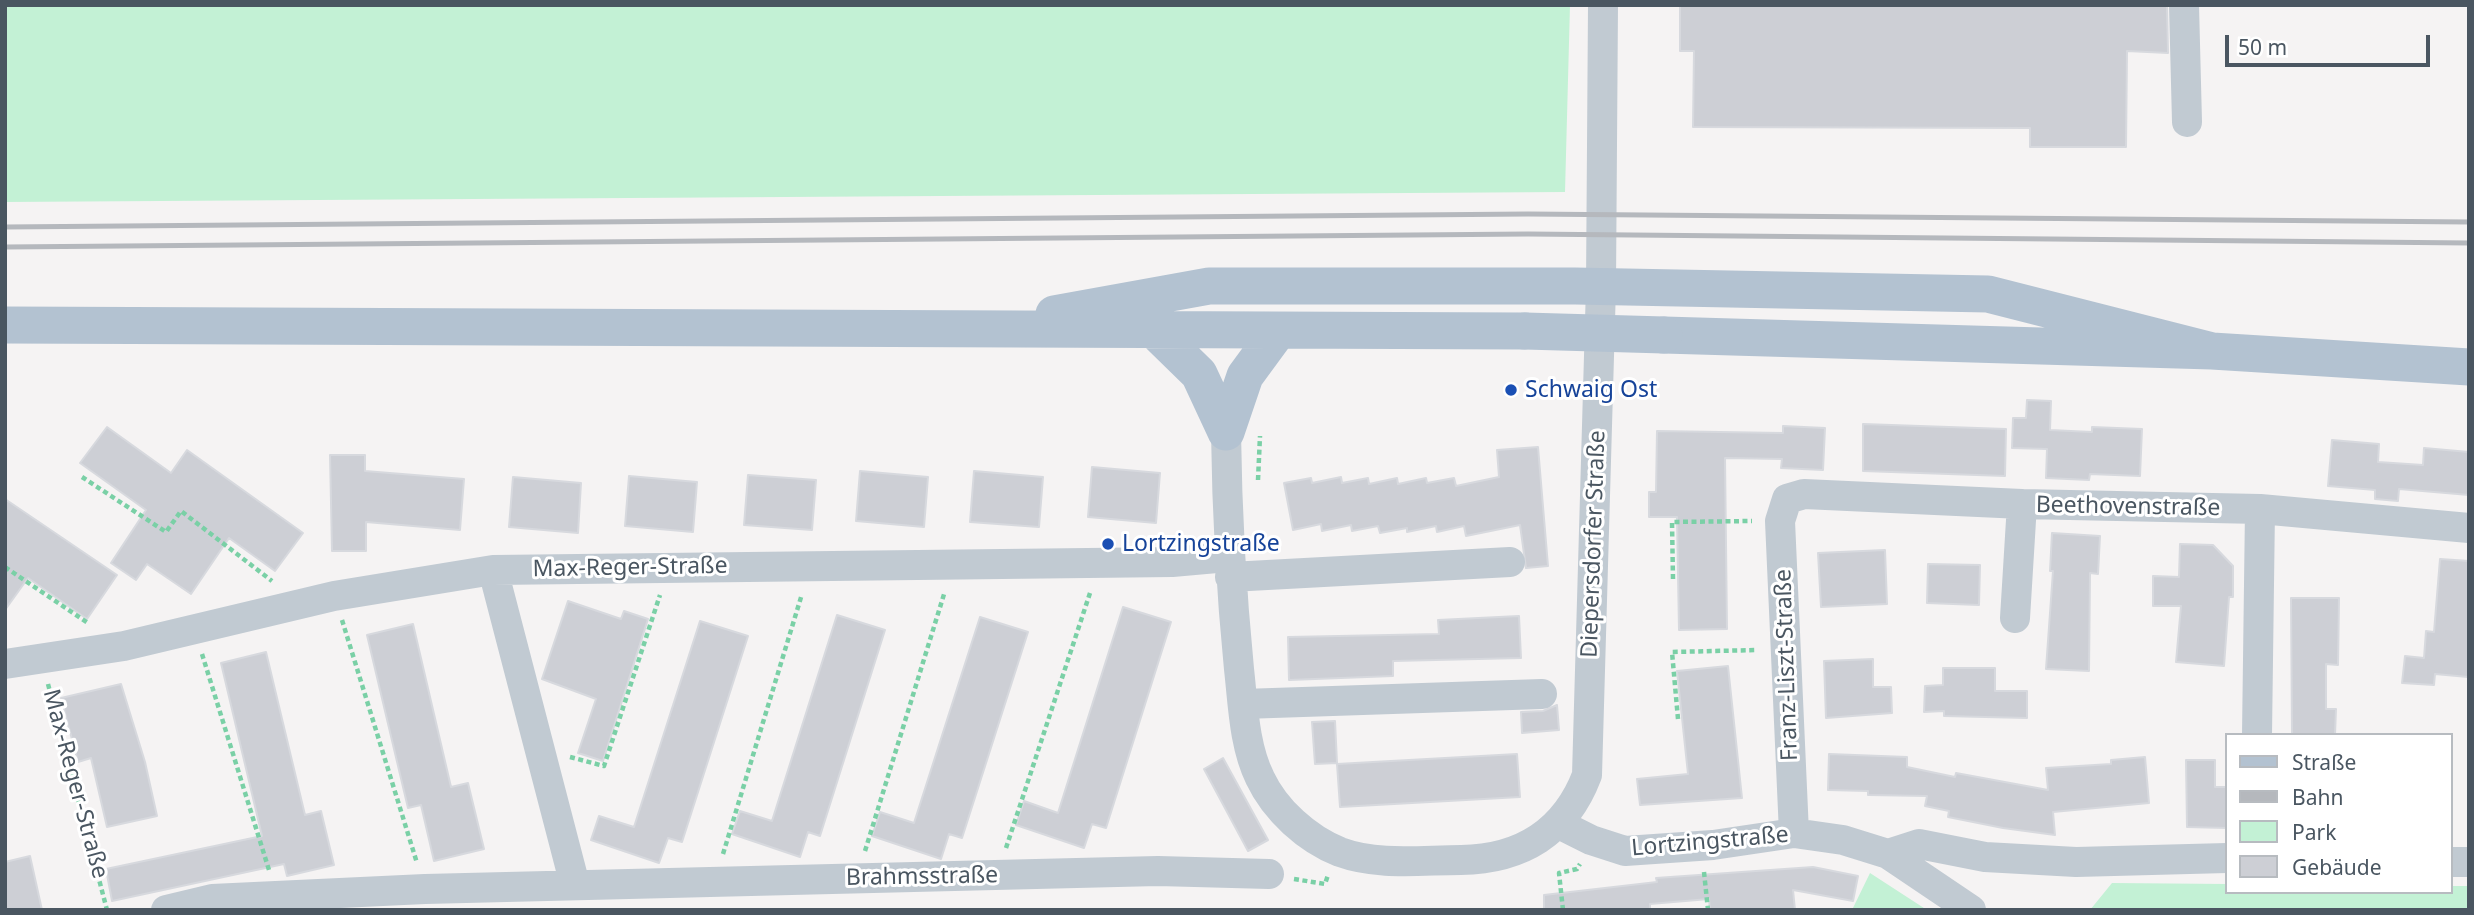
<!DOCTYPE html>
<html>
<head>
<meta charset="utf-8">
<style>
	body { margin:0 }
	#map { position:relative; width:2474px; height:915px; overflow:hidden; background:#f5f3f3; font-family:"Noto Sans",sans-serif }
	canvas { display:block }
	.frame { position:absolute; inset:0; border:7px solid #4a5661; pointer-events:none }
	.legend { position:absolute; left:2225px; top:733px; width:228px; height:161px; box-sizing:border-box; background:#fff; border:2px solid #b7bbc0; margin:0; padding:9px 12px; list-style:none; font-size:21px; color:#4a5661 }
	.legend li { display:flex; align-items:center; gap:14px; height:35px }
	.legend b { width:35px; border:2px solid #b7bbc0 }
	.scale { position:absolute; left:2225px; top:35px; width:205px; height:32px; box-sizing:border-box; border:4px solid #4a5661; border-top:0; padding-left:9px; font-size:21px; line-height:24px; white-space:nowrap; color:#4a5661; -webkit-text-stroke:5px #fff; paint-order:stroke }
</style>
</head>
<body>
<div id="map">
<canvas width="2474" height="915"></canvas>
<div class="frame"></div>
<ul class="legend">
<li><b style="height:9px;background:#b3c2d1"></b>Straße</li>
<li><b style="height:9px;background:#b5b8bd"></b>Bahn</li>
<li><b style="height:19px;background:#c3f1d5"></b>Park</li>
<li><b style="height:19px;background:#cdcfd5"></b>Gebäude</li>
</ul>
<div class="scale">50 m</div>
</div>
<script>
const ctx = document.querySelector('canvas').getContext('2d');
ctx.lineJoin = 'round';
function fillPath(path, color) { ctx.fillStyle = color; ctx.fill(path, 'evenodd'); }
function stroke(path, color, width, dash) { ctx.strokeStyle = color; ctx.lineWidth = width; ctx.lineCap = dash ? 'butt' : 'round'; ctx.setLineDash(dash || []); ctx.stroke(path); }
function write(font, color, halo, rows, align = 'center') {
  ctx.font = font + ' "Noto Sans",sans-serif'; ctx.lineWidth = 6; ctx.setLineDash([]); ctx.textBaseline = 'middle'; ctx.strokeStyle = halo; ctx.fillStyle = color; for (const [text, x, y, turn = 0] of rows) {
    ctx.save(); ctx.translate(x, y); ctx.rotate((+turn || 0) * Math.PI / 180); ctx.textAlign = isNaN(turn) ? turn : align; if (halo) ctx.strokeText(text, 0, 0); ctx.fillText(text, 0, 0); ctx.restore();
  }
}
fillPath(new Path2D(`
	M 5,5 L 1570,5 L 1565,192 L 5,202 Z
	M 1870,873 L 1927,910 L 1852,910 Z
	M 2112,883 L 2227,884 L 2227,892 L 2451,892 L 2451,886 L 2469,886 L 2469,910 L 2090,910 Z`), '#c3f1d5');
const building = new Path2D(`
	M 1680,5 L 2167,5 L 2168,53 L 2127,51 L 2126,147 L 2030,147 L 2030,128 L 1693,127 L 1694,51 L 1680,51 Z
	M 2027,400 L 2051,401 L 2050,430 L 2092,432 L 2092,427 L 2142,429 L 2140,476 L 2090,474 L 2089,480 L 2046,478 L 2047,449 L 2012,448 L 2013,418 L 2026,418 Z
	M 1863,424 L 2006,429 L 2005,476 L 1863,471 Z
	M 1783,426 L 1825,428 L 1823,470 L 1781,468 L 1782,459 L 1725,458 L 1727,629 L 1679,630 L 1677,517 L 1649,517 L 1649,492 L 1656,492 L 1657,431 L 1783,433 Z
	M 107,427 L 171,473 L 187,450 L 303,533 L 275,571 L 229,538 L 191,594 L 147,564 L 136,580 L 111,563 L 146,510 L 80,463 Z
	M 2332,440 L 2379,444 L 2378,462 L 2423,465 L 2424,448 L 2469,452 L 2469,495 L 2399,489 L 2398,501 L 2375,499 L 2375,490 L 2328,486 Z
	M 1538,447 L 1548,566 L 1526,568 L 1520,525 L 1466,536 L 1464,526 L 1437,532 L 1436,526 L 1407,532 L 1407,528 L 1380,533 L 1378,526 L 1352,531 L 1351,525 L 1322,531 L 1321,524 L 1293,530 L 1284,483 L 1311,478 L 1312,483 L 1341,477 L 1342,483 L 1368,478 L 1369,484 L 1397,478 L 1398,484 L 1426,478 L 1427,483 L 1454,478 L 1456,486 L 1499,477 L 1497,450 Z
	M 330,455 L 365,455 L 365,471 L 464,479 L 460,530 L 366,522 L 366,551 L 332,551 Z
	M 1092,467 L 1160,473 L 1156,523 L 1088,517 Z
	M 860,471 L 928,477 L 924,527 L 856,521 Z
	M 974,471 L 1043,477 L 1039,527 L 970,522 Z
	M 748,475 L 816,480 L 812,530 L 744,525 Z
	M 629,476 L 697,482 L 693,532 L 625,526 Z
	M 513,477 L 581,483 L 578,533 L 509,527 Z
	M 5,499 L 117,575 L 87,619 L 28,578 L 5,610 Z
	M 2052,533 L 2100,536 L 2098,574 L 2090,573 L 2089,671 L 2046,669 L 2053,571 L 2050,571 Z
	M 2180,544 L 2213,545 L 2233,566 L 2233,597 L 2229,597 L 2224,666 L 2176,662 L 2181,606 L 2153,606 L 2153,576 L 2179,577 Z
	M 1885,550 L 1887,604 L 1821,607 L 1818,553 Z
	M 2440,559 L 2469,561 L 2468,677 L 2435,674 L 2434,685 L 2402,683 L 2405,656 L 2424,658 L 2426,631 L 2434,632 Z
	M 1928,564 L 1980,565 L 1979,605 L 1927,603 Z
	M 2291,598 L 2339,598 L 2338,665 L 2326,664 L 2326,709 L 2336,709 L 2335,735 L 2292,735 Z
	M 568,601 L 621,619 L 624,611 L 648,619 L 603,761 L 578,753 L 596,699 L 542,679 Z
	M 1123,607 L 1171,622 L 1106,828 L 1092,824 L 1084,848 L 1016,825 L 1024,801 L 1058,813 Z
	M 837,615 L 885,630 L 820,836 L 808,832 L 800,857 L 732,834 L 740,811 L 772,821 Z
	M 1519,616 L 1521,658 L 1393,661 L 1393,676 L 1289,680 L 1288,637 L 1439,634 L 1438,620 Z
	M 980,617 L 1028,632 L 962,838 L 949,834 L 941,859 L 872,836 L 880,812 L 914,823 Z
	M 700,621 L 748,636 L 682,842 L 668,838 L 659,863 L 591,840 L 599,816 L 634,827 Z
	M 413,624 L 451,787 L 468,783 L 484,849 L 434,861 L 421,805 L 408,808 L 367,635 Z
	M 266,652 L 305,815 L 321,811 L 334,865 L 287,876 L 284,864 L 112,901 L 106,869 L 262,836 L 221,663 Z
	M 1873,659 L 1873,687 L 1891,687 L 1892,713 L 1826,718 L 1824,661 Z
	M 1728,666 L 1742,798 L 1640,805 L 1637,779 L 1688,774 L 1677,671 Z
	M 1943,668 L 1995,668 L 1995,691 L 2027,691 L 2027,718 L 1944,716 L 1944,711 L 1924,712 L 1925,686 L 1943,685 Z
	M 121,684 L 145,762 L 157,816 L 107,827 L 91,758 L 78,762 L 61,698 Z
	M 1557,705 L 1559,730 L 1522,733 L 1521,712 L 1543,711 Z
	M 1335,721 L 1337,763 L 1315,764 L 1312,722 Z
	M 1517,754 L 1520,797 L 1340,807 L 1337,764 Z
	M 1829,754 L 1907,757 L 1907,767 L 1955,777 L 1956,773 L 2048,790 L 2046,768 L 2111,764 L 2111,760 L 2145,757 L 2149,803 L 2053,812 L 2055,835 L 2003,828 L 1948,817 L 1949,811 L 1925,806 L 1927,796 L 1868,795 L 1868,791 L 1828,790 Z
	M 1223,758 L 1268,840 L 1248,851 L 1204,769 Z
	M 2186,760 L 2215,760 L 2215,787 L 2227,787 L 2227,828 L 2187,827 Z
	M 30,856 L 42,910 L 5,910 L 5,862 Z
	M 1813,867 L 1858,876 L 1853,901 L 1793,890 L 1795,910 L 1710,910 L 1709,899 L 1650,904 L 1650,910 L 1544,910 L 1544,895 L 1657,882 L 1656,878 Z`);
fillPath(building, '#cdcfd5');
stroke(building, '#d7d9de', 2);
stroke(new Path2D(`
	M 82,477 L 166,532 L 181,511 L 272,581
	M 1258,480 L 1260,436
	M 5,567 L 88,623
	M 1673,579 L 1672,522 L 1752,521
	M 342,620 L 417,863
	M 202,654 L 269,870
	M 48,684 L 107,910
	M 1678,719 L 1672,652 L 1757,650
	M 570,757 L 604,766 L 660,595
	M 1006,848 L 1091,590
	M 865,851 L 945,591
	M 723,854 L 802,594
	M 1704,872 L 1708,910
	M 1294,879 L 1325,884 L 1328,875
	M 1563,910 L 1559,873 L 1577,869 L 1580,864`), '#7ad0a6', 4.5, [5, 3.5]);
stroke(new Path2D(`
	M 2184,5 L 2187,122
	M 1226,432 C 1227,513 1231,588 1239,669 C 1243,704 1244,746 1260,778 C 1275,810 1307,839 1340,852 C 1378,866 1421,860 1461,860 C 1521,859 1565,833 1587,775 L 1601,286 L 1603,5
	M 493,570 L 575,885
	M 1230,577 L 1510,562
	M 2015,618 L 2022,504
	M 5,664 L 124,646 L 334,596 L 493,570 L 1172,562 L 1228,557
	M 1243,704 L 1542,694
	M 2257,735 L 2260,509
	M 1559,824 L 1591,840 L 1625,851 L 1713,845 L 1794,833 L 1843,840 L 1888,854 L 1971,910
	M 1794,833 L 1780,521 L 1787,499 L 1804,494 L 2022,504 L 2260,509 L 2469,528
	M 1888,854 L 1919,844 L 1985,857 L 2076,862 L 2227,858
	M 2451,862 L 2469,862
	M 166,910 L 212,899 L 425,889 L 1158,871 L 1269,874`), '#c1cad2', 30);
stroke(new Path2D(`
	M 1054,314 L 1209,286 L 1575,286 L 1988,294 L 2212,351
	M 5,325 L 1525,331
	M 1156,332 L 1199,374 L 1226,432
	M 1664,335 L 2212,351 L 2469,367
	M 1226,432 L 1245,376 L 1278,331`), '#b3c2d1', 37);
stroke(new Path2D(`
	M 5,227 L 1528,214 L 2469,222
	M 5,247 L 1528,234 L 2469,243`), '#b5b8bd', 5);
stroke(new Path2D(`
	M 1525,331 L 1664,335`), '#b3c2d1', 37);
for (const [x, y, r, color] of [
	[1511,390,7,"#1a4fb4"],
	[1108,544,7,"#1a4fb4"]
]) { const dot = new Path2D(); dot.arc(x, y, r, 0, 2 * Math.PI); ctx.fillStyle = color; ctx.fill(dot); stroke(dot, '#fff', 2.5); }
write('23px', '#164399', '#fff', [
	["Schwaig Ost",1525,390],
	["Lortzingstraße",1122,544]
], 'left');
write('23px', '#4a5661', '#fff', [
	["Beethovenstraße",2128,507,1],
	["Diepersdorfer Straße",1594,544,-88],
	["Max-Reger-Straße",630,568,-1],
	["Franz-Liszt-Straße",1787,665,-92],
	["Max-Reger-Straße",75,784,75],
	["Lortzingstraße",1710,842,-5],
	["Brahmsstraße",922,877,-1]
]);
</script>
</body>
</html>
